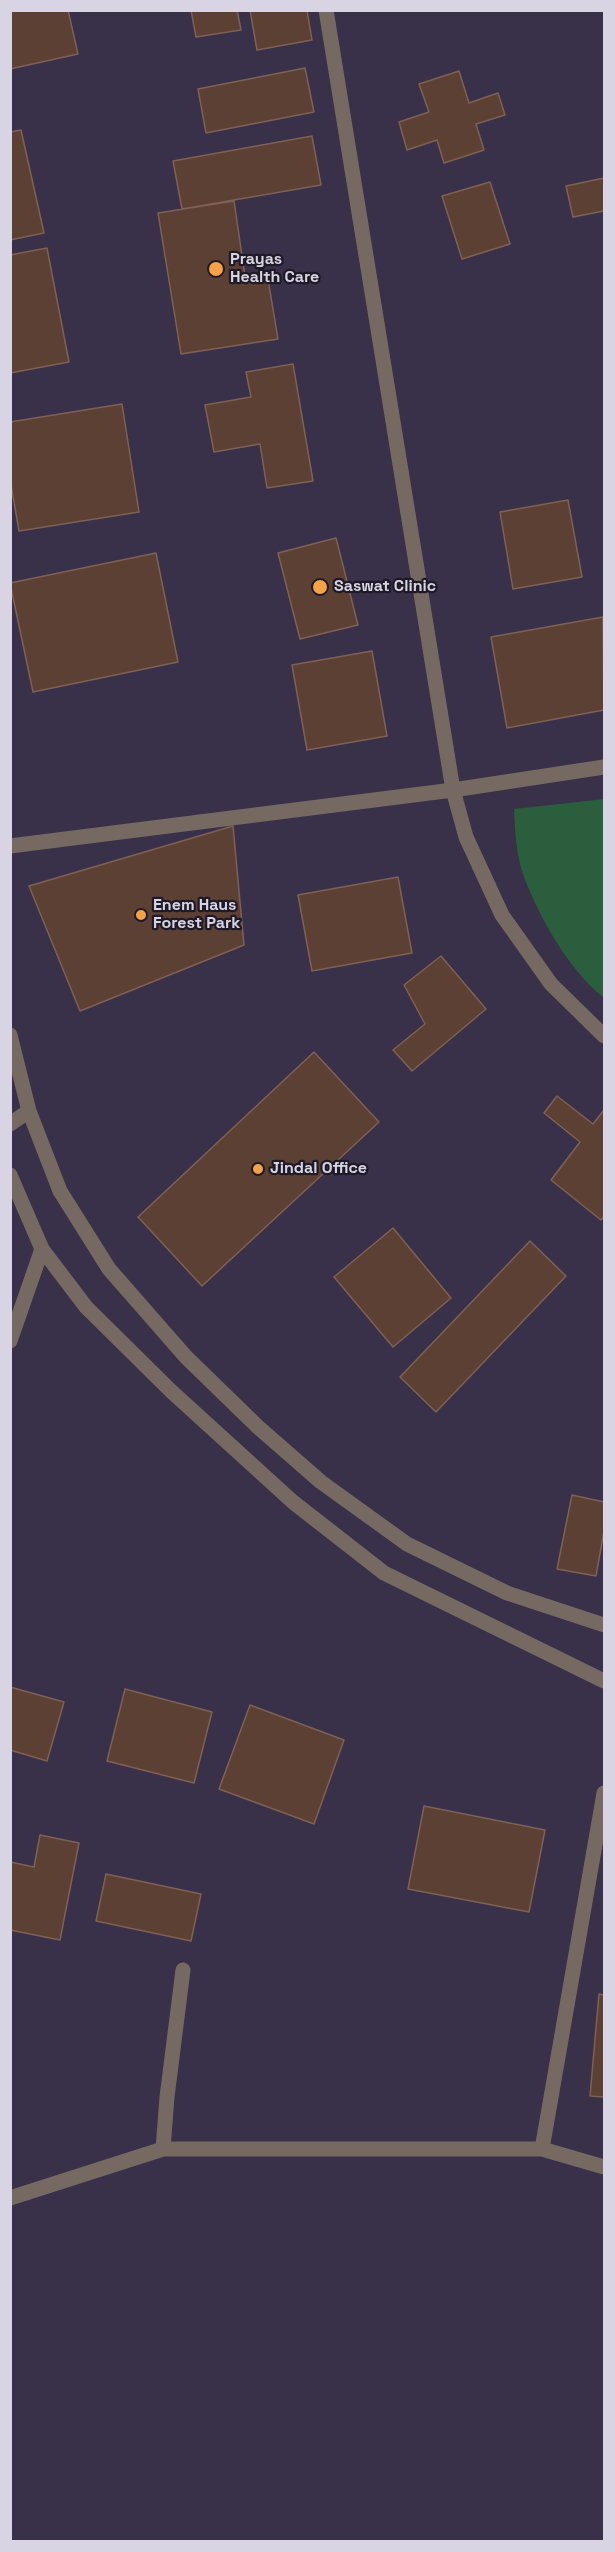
<!DOCTYPE html>
<html>
<head>
<meta charset="utf-8">
<style>
	body { margin:0 }
	#map { position:relative; width:615px; height:2552px; overflow:hidden; background:#393049; font-family:"Space Grotesk",sans-serif }
	canvas { display:block }
	.frame { position:absolute; inset:0; border:12px solid #d9d4e4; pointer-events:none }
</style>
</head>
<body>
<div id="map">
<canvas width="615" height="2552"></canvas>
<div class="frame"></div>
</div>
<script>
const ctx = document.querySelector('canvas').getContext('2d');
ctx.lineJoin = 'round';
function fillPath(path, color) { ctx.fillStyle = color; ctx.fill(path, 'evenodd'); }
function stroke(path, color, width, dash) { ctx.strokeStyle = color; ctx.lineWidth = width; ctx.lineCap = dash ? 'butt' : 'round'; ctx.setLineDash(dash || []); ctx.stroke(path); }
function write(font, color, halo, rows, align = 'center') {
  ctx.font = font + ' "Space Grotesk",sans-serif'; ctx.lineWidth = 4.5; ctx.setLineDash([]); ctx.textBaseline = 'middle'; ctx.strokeStyle = halo; ctx.fillStyle = color; for (const [text, x, y, turn = 0] of rows) {
    ctx.save(); ctx.translate(x, y); ctx.rotate((+turn || 0) * Math.PI / 180); ctx.textAlign = isNaN(turn) ? turn : align; if (halo) ctx.strokeText(text, 0, 0); ctx.fillText(text, 0, 0); ctx.restore();
  }
}
fillPath(new Path2D(`
	M 604,799 L 604,998 C 570,972 539,917 524,877 C 516,855 515,832 514,809 Z`), '#2a5e3c');
const building = new Path2D(`
	M 10,10 L 68,10 L 78,54 L 10,69 Z
	M 191,10 L 237,10 L 241,30 L 196,37 Z
	M 250,10 L 307,10 L 312,40 L 257,50 Z
	M 305,68 L 314,112 L 206,133 L 198,89 Z
	M 459,71 L 469,103 L 498,93 L 505,115 L 476,124 L 484,150 L 444,163 L 437,140 L 407,150 L 399,122 L 429,112 L 419,84 Z
	M 21,130 L 44,233 L 10,240 L 10,132 Z
	M 312,136 L 321,185 L 182,209 L 173,161 Z
	M 604,178 L 604,211 L 573,217 L 566,186 Z
	M 490,182 L 510,244 L 462,259 L 442,196 Z
	M 234,201 L 245,276 L 267,273 L 278,339 L 181,354 L 158,213 Z
	M 47,248 L 69,362 L 10,373 L 10,255 Z
	M 293,364 L 313,481 L 267,488 L 260,444 L 214,452 L 205,405 L 251,397 L 246,372 Z
	M 122,404 L 139,512 L 19,531 L 10,479 L 10,422 Z
	M 568,500 L 582,577 L 513,589 L 500,512 Z
	M 336,538 L 358,625 L 300,639 L 278,553 Z
	M 156,553 L 178,662 L 33,692 L 10,583 Z
	M 603,617 L 604,710 L 507,728 L 491,637 Z
	M 372,651 L 387,736 L 307,750 L 292,665 Z
	M 233,826 L 244,945 L 80,1011 L 29,886 Z
	M 398,877 L 412,953 L 312,971 L 298,895 Z
	M 441,956 L 486,1009 L 412,1071 L 393,1050 L 425,1024 L 404,985 Z
	M 314,1052 L 379,1122 L 202,1286 L 138,1217 Z
	M 557,1096 L 593,1124 L 604,1110 L 604,1216 L 601,1220 L 551,1180 L 580,1142 L 544,1113 Z
	M 393,1228 L 451,1298 L 393,1347 L 334,1277 Z
	M 530,1241 L 566,1276 L 436,1412 L 400,1377 Z
	M 572,1495 L 604,1502 L 604,1531 L 596,1576 L 557,1569 Z
	M 10,1687 L 64,1702 L 47,1761 L 10,1750 Z
	M 125,1689 L 212,1712 L 194,1783 L 107,1761 Z
	M 250,1705 L 344,1740 L 314,1824 L 219,1789 Z
	M 424,1806 L 545,1830 L 529,1912 L 408,1889 Z
	M 40,1835 L 79,1843 L 60,1940 L 10,1930 L 10,1862 L 34,1867 Z
	M 106,1874 L 201,1894 L 191,1941 L 96,1921 Z
	M 599,1994 L 604,1995 L 604,2097 L 590,2096 Z`);
fillPath(building, '#5d4034');
stroke(building, '#7f6154', 1.5);
stroke(new Path2D(`
	M 326,10 L 453,790 L 466,837 L 502,915 L 551,984 L 604,1036
	M 10,846 L 453,790 L 604,767
	M 10,1035 L 29,1111 L 60,1191 L 109,1269 L 186,1357 L 258,1427 L 321,1482 L 407,1544 L 507,1593 L 604,1625
	M 10,1124 L 29,1111
	M 10,1175 L 42,1249 L 86,1307 L 171,1391 L 293,1502 L 384,1573 L 604,1681
	M 10,1341 L 42,1249
	M 163,2149 L 167,2097 L 183,1970
	M 542,2149 L 604,1793
	M 10,2198 L 163,2149 L 542,2149 L 604,2167`), '#766962', 15);
for (const [x, y, r, color] of [
	[216,269,8,"#f5a246"],
	[320,587,8,"#f5a246"],
	[141,915,6,"#f5a246"],
	[258,1169,6,"#f5a246"]
]) { const dot = new Path2D(); dot.arc(x, y, r, 0, 2 * Math.PI); ctx.fillStyle = color; ctx.fill(dot); stroke(dot, '#1e1a26', 2); }
write('bold 16px', '#d9d4e4', '#1e1a26', [
	["Prayas",230,260],
	["Health Care",230,278],
	["Saswat Clinic",334,587],
	["Enem Haus",153,906],
	["Forest Park",153,924],
	["Jindal Office",270,1169]
], 'left');
</script>
</body>
</html>
